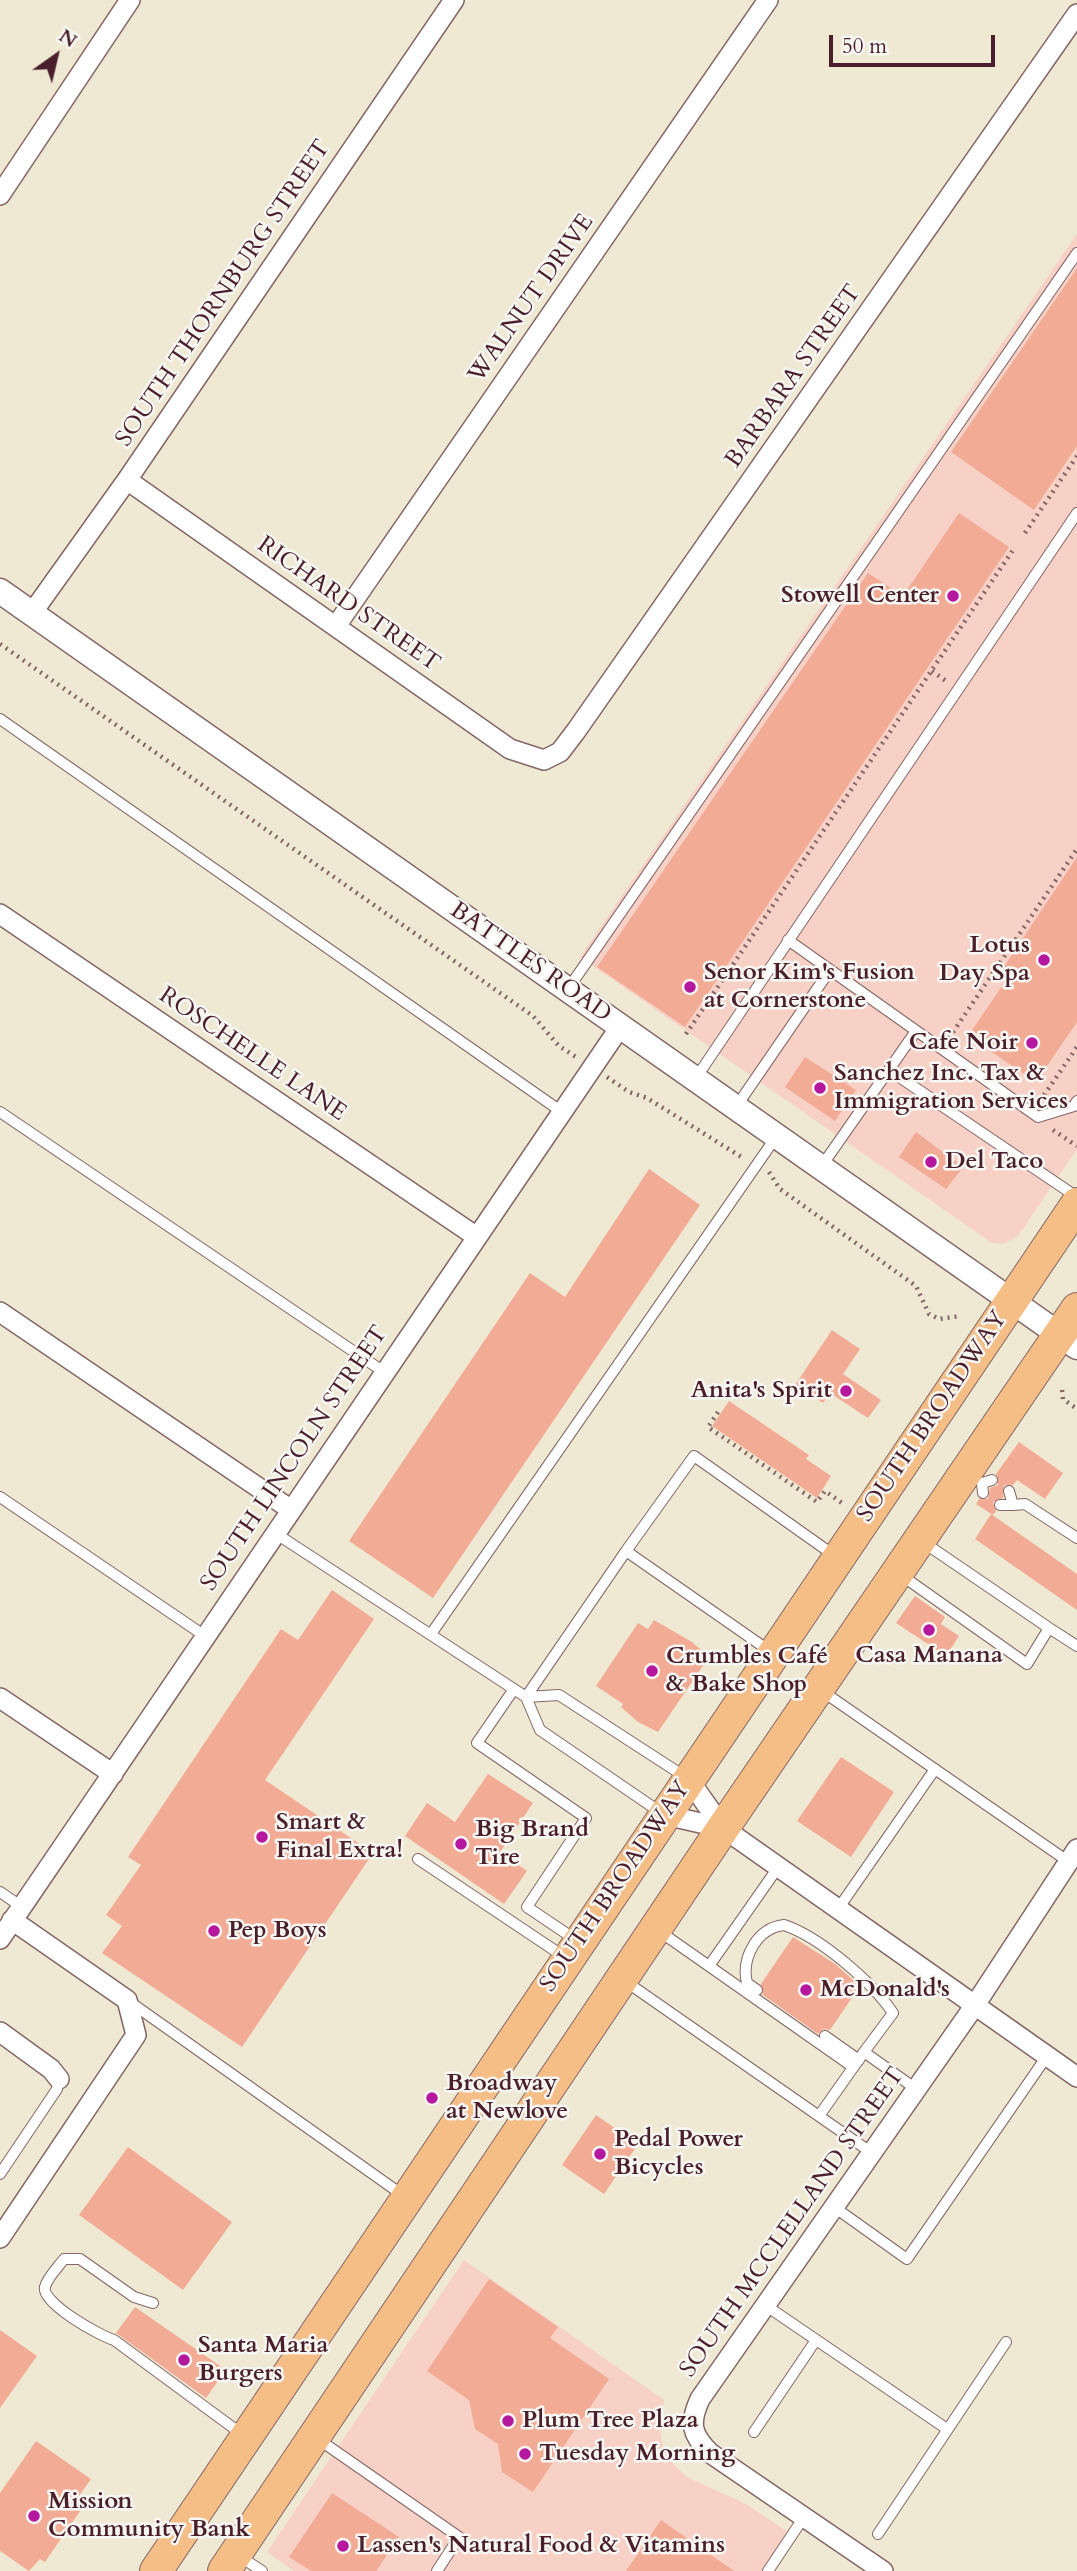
<!DOCTYPE html>
<html>
<head>
<meta charset="utf-8">
<style>
	body { margin:0 }
	#map { position:relative; width:1077px; height:2571px; overflow:hidden; background:#efe9d3; font-family:Cardo,serif }
	canvas { display:block }
	.north { position:absolute; left:21px; top:21px; width:70px; height:70px; -webkit-text-stroke:5px #f6f6f2; paint-order:stroke; rotate:34deg; font-size:19px; font-weight:700; line-height:28px; text-align:center; color:#4a1f2b }
	.north::after { content:''; display:block; margin:auto; width:24px; height:32px; background:#4a1f2b; clip-path:polygon(50% 0,100% 100%,50% 72%,0 100%) }
	.scale { position:absolute; left:829px; top:35px; width:166px; height:32px; box-sizing:border-box; border:4px solid #4a1f2b; border-top:0; padding-left:9px; font-size:21px; line-height:24px; white-space:nowrap; color:#4a1f2b; -webkit-text-stroke:5px #f6f6f2; paint-order:stroke }
</style>
</head>
<body>
<div id="map">
<canvas width="1077" height="2571"></canvas>
<div class="north">N</div>
<div class="scale">50 m</div>
</div>
<script>
const ctx = document.querySelector('canvas').getContext('2d');
ctx.lineJoin = 'round';
function fillPath(path, color) { ctx.fillStyle = color; ctx.fill(path, 'evenodd'); }
function stroke(path, color, width, dash) { ctx.strokeStyle = color; ctx.lineWidth = width; ctx.lineCap = dash ? 'butt' : 'round'; ctx.setLineDash(dash || []); ctx.stroke(path); }
function write(font, color, halo, rows, align = 'center') {
  ctx.font = font + ' Cardo,serif'; ctx.lineWidth = 5; ctx.setLineDash([]); ctx.textBaseline = 'middle'; ctx.strokeStyle = halo; ctx.fillStyle = color; for (const [text, x, y, turn = 0] of rows) {
    ctx.save(); ctx.translate(x, y); ctx.rotate((+turn || 0) * Math.PI / 180); ctx.textAlign = isNaN(turn) ? turn : align; if (halo) ctx.strokeText(text, 0, 0); ctx.fillText(text, 0, 0); ctx.restore();
  }
}
fillPath(new Path2D(`
	M 1077,234 L 1077,1149 L 1018,1236 L 1003,1244 L 992,1243 L 580,957 Z
	M 464,2260 L 664,2400 L 660,2428 L 662,2444 L 673,2464 L 687,2477 L 746,2504 L 794,2536 L 769,2571 L 294,2571 L 267,2552 Z`), '#f7d1c6');
fillPath(new Path2D(`
	M 1077,268 L 1077,446 L 1034,510 L 951,452 Z
	M 959,513 L 1009,547 L 685,1027 L 597,967 L 868,573 L 903,596 Z
	M 1077,857 L 1077,1022 L 1036,1082 L 968,1036 L 1009,976 L 1001,971 Z
	M 805,1057 L 856,1090 L 835,1121 L 785,1087 Z
	M 916,1132 L 963,1167 L 946,1189 L 899,1157 Z
	M 649,1169 L 700,1205 L 433,1598 L 349,1541 L 530,1273 L 565,1297 Z
	M 832,1330 L 860,1349 L 843,1374 L 881,1400 L 868,1418 L 830,1393 L 823,1403 L 795,1385 Z
	M 729,1401 L 809,1455 L 806,1459 L 831,1476 L 817,1498 L 712,1426 Z
	M 1019,1442 L 1063,1473 L 1045,1499 L 1017,1480 L 1013,1485 L 1004,1485 L 1003,1498 L 993,1502 L 996,1511 L 993,1515 L 976,1504 L 979,1499 L 988,1499 L 990,1488 L 998,1485 L 996,1474 Z
	M 991,1514 L 1077,1574 L 1077,1610 L 975,1539 Z
	M 332,1590 L 374,1619 L 265,1780 L 373,1853 L 242,2047 L 102,1953 L 122,1926 L 106,1915 L 141,1865 L 128,1857 L 281,1629 L 298,1640 Z
	M 915,1596 L 945,1617 L 941,1624 L 959,1636 L 946,1656 L 896,1623 Z
	M 654,1620 L 692,1642 L 709,1657 L 658,1732 L 638,1722 L 621,1707 L 623,1704 L 596,1686 L 638,1623 L 648,1629 Z
	M 841,1757 L 894,1792 L 851,1857 L 797,1821 Z
	M 488,1774 L 533,1803 L 500,1852 L 527,1871 L 504,1904 L 405,1836 L 427,1803 L 455,1822 Z
	M 793,1937 L 835,1964 L 860,1986 L 830,2030 L 823,2029 L 818,2034 L 763,1995 L 761,1984 Z
	M 596,2115 L 638,2144 L 604,2194 L 562,2165 Z
	M 128,2147 L 232,2222 L 183,2290 L 79,2215 Z
	M 489,2279 L 558,2327 L 550,2338 L 609,2379 L 533,2492 L 502,2472 L 498,2444 L 475,2429 L 469,2400 L 427,2371 Z
	M 135,2307 L 226,2370 L 206,2398 L 116,2333 Z
	M 0,2330 L 37,2356 L 0,2408 Z
	M 36,2441 L 91,2479 L 72,2506 L 80,2511 L 45,2562 L 40,2559 L 29,2571 L 0,2551 L 0,2493 Z
	M 332,2493 L 399,2537 L 376,2571 L 311,2571 L 289,2557 Z
	M 661,2520 L 734,2571 L 626,2571 Z`), '#f2ac95');
const service = new Path2D(`
	M 0,719 L 562,1112
	M 788,940 L 1038,1117 L 1074,1106 L 1077,1101
	M 568,989 L 1077,253
	M 889,1070 L 1077,1197
	M 696,1078 L 1077,513
	M 736,1107 L 830,970
	M 0,1112 L 384,1372
	M 821,1167 L 916,1031
	M 983,1493 L 982,1483 L 992,1480
	M 0,1497 L 205,1636
	M 1000,1505 L 1013,1505 L 1009,1491
	M 1013,1505 L 1025,1504 L 1077,1538
	M 275,1533 L 526,1697 L 540,1730 L 663,1814
	M 923,1542 L 1049,1628
	M 626,1551 L 694,1456 L 835,1556
	M 901,1575 L 1027,1664 L 1049,1628 L 1077,1646
	M 431,1634 L 776,1137
	M 514,1689 L 477,1743 L 586,1818 L 527,1907 L 576,1940
	M 822,1691 L 1069,1862
	M 526,1697 L 626,1551 L 771,1652
	M 526,1697 L 559,1695 L 687,1778
	M 418,1859 L 566,1958
	M 0,1892 L 22,1907
	M 838,1909 L 935,1769
	M 659,1931 L 853,2067
	M 709,1966 L 779,1866
	M 625,1981 L 872,2153
	M 757,1990 L 747,1983 C 741,1958 757,1928 784,1925 C 820,1937 872,1982 893,2013 L 864,2052
	M 130,2002 L 404,2196
	M 825,2036 L 859,2060
	M 819,2116 L 864,2052 L 916,2089
	M 0,2174 L 57,2089 L 59,2079
	M 834,2207 L 907,2259 L 1047,2056
	M 153,2303 L 134,2297 L 80,2259 L 64,2259 C 58,2267 47,2278 45,2287 C 41,2303 100,2336 114,2340 L 243,2435
	M 765,2305 L 947,2429
	M 754,2432 L 816,2340
	M 318,2439 L 459,2537 L 437,2571
	M 878,2534 L 1006,2342
	M 239,2556 L 262,2571
	M 768,2571 L 804,2517`);
const minor = new Path2D(`
	M 0,195 L 130,0
	M 127,480 L 510,749 L 544,760 L 560,752 L 576,731 L 1077,14
	M 32,613 L 127,480 L 454,0
	M 336,626 L 768,0
	M 0,914 L 477,1237
	M 0,1312 L 290,1509
	M 0,1698 L 113,1774
	M 689,1780 L 723,1828 L 1077,2077
	M 665,1815 L 723,1828
	M 0,1939 L 620,1027
	M 0,2032 L 51,2069 L 59,2079
	M 0,2238 L 136,2035 L 127,2000 L 12,1920
	M 883,2571 L 710,2453 C 691,2434 689,2423 700,2399 L 975,2005 L 1077,1849`);
const tertiary = new Path2D(`
	M 0,591 L 1077,1347`);
const primary = new Path2D(`
	M 156,2571 L 1077,1204
	M 224,2571 L 723,1828 L 1077,1309`);
stroke(service, '#846666', 12);
stroke(minor, '#846666', 22);
stroke(tertiary, '#846666', 27);
stroke(primary, '#846666', 34);
stroke(new Path2D(`
	M 1025,533 L 1077,456
	M 0,644 L 533,1016 L 559,1046 L 576,1057
	M 932,671 L 946,681
	M 686,1034 L 1015,547
	M 949,1038 L 1077,849
	M 607,1077 L 629,1092 L 647,1098 L 743,1158
	M 1040,1101 L 1077,1047
	M 1053,1130 L 1077,1146
	M 769,1172 L 780,1189 L 916,1286 L 929,1314 L 939,1319 L 961,1316
	M 1062,1390 L 1063,1399 L 1077,1409
	M 718,1412 L 708,1427 L 817,1502 L 825,1491 L 842,1503`), '#846666', 4.5, [2, 5]);
stroke(service, '#fff', 10);
stroke(minor, '#fff', 19);
stroke(tertiary, '#fff', 24);
stroke(primary, '#f5be86', 32);
for (const [x, y, r, color] of [
	[953,596,7,"#b5179e"],
	[1044,960,7,"#b5179e"],
	[690,987,7,"#b5179e"],
	[1032,1043,7,"#b5179e"],
	[820,1088,7,"#b5179e"],
	[931,1162,7,"#b5179e"],
	[846,1391,7,"#b5179e"],
	[929,1630,7,"#b5179e"],
	[652,1671,7,"#b5179e"],
	[262,1837,7,"#b5179e"],
	[461,1844,7,"#b5179e"],
	[214,1931,7,"#b5179e"],
	[806,1990,7,"#b5179e"],
	[432,2098,7,"#b5179e"],
	[600,2154,7,"#b5179e"],
	[184,2360,7,"#b5179e"],
	[508,2421,7,"#b5179e"],
	[525,2454,7,"#b5179e"],
	[34,2516,7,"#b5179e"],
	[343,2546,7,"#b5179e"]
]) { const dot = new Path2D(); dot.arc(x, y, r, 0, 2 * Math.PI); ctx.fillStyle = color; ctx.fill(dot); stroke(dot, '#f6f6f2', 2.5); }
write('24px', '#4a1f2b', '#f6f6f2', [
	["SOUTH THORNBURG STREET",224,294,-56],
	["WALNUT DRIVE",532,299,-55],
	["BARBARA STREET",794,377,-55],
	["RICHARD STREET",348,605,35],
	["BATTLES ROAD",530,963,35],
	["ROSCHELLE LANE",252,1055,34],
	["SOUTH BROADWAY",933,1417,-56],
	["SOUTH LINCOLN STREET",295,1459,-56],
	["SOUTH BROADWAY",616,1887,-56],
	["SOUTH MCCLELLAND STREET",793,2223,-55]
]);
write('bold 24px', '#4a1f2b', '#f6f6f2', [
	["Stowell Center",939,596,"right"],
	["Lotus",1030,946,"right"],
	["Day Spa",1030,974,"right"],
	["Senor Kim's Fusion",704,973],
	["at Cornerstone",704,1001],
	["Cafe Noir",1018,1043,"right"],
	["Sanchez Inc. Tax &",834,1074],
	["Immigration Services",834,1102],
	["Del Taco",945,1162],
	["Anita's Spirit",832,1391,"right"],
	["Casa Manana",929,1656,"center"],
	["Crumbles Café",666,1657],
	["& Bake Shop",666,1685],
	["Smart &",276,1823],
	["Final Extra!",276,1851],
	["Big Brand",475,1830],
	["Tire",475,1858],
	["Pep Boys",228,1931],
	["McDonald's",820,1990],
	["Broadway",446,2084],
	["at Newlove",446,2112],
	["Pedal Power",614,2140],
	["Bicycles",614,2168],
	["Santa Maria",198,2346],
	["Burgers",198,2374],
	["Plum Tree Plaza",522,2421],
	["Tuesday Morning",539,2454],
	["Mission",48,2502],
	["Community Bank",48,2530],
	["Lassen's Natural Food & Vitamins",357,2546]
], 'left');
</script>
</body>
</html>
